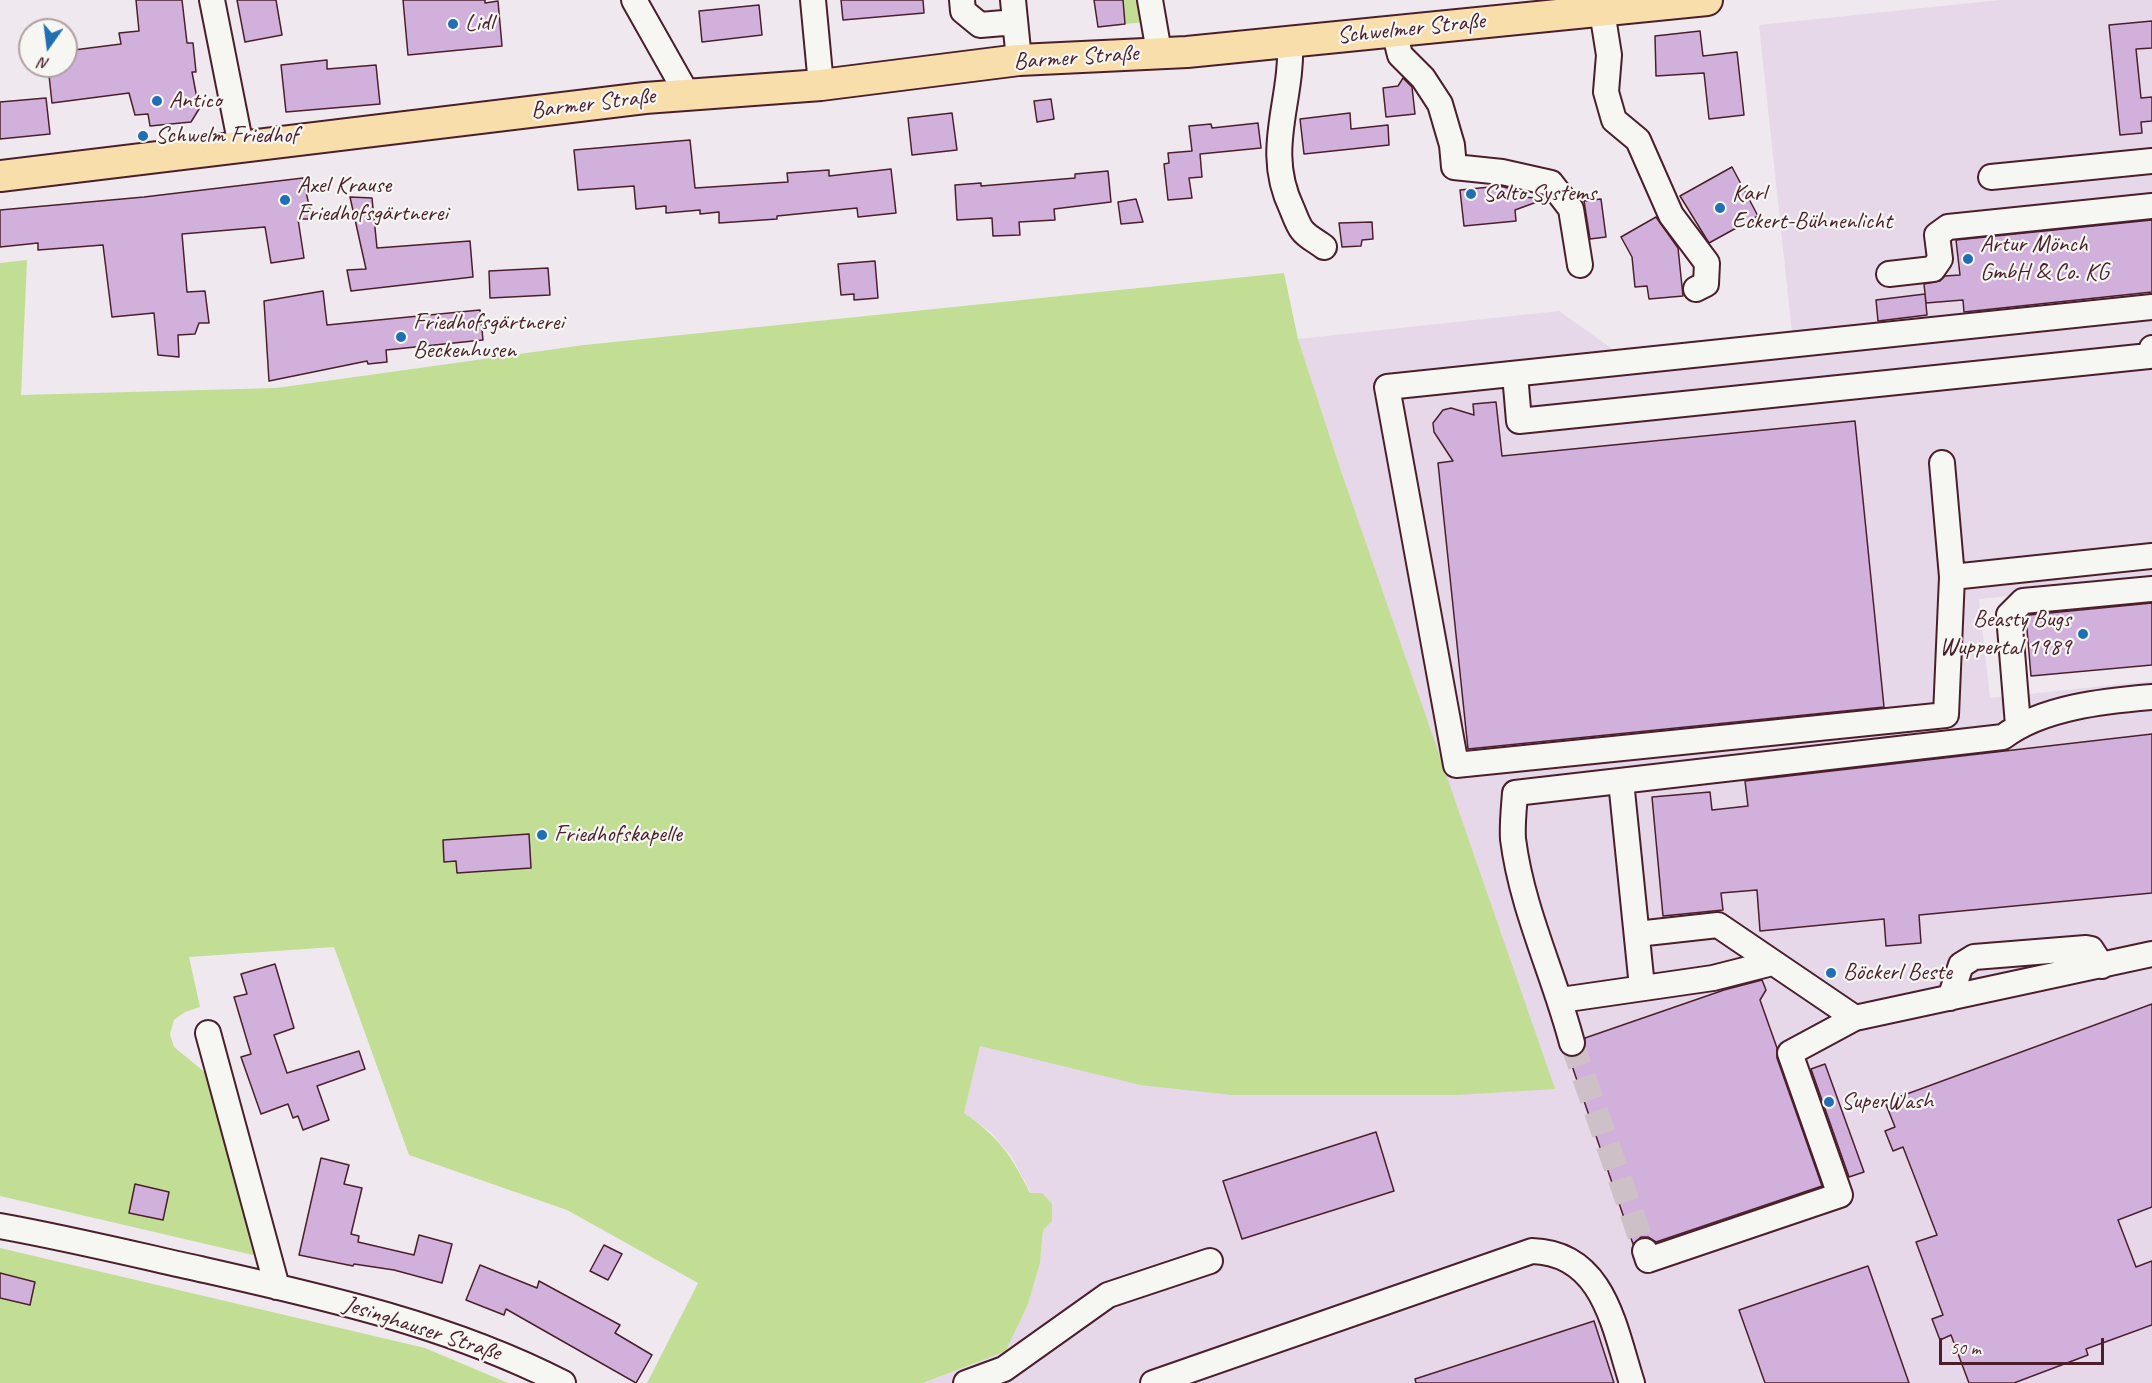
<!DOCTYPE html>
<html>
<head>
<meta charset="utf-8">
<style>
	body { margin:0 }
	#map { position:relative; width:2152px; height:1383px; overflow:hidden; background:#efe8ee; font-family:Caveat,sans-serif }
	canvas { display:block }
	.north { position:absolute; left:18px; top:18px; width:60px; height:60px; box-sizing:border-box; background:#f6f6f2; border:2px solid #b1a0a2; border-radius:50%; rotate:194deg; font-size:16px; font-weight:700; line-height:24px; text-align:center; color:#4a1f2b }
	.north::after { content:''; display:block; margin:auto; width:21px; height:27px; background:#1f6fb2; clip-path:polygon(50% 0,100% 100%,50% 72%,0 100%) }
	.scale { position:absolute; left:1939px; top:1338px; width:165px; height:27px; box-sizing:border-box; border:3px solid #4a1f2b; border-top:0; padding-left:8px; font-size:18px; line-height:21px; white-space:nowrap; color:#4a1f2b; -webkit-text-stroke:4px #f6f6f2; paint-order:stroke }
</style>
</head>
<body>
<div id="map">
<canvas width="2152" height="1383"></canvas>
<div class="north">N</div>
<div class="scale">50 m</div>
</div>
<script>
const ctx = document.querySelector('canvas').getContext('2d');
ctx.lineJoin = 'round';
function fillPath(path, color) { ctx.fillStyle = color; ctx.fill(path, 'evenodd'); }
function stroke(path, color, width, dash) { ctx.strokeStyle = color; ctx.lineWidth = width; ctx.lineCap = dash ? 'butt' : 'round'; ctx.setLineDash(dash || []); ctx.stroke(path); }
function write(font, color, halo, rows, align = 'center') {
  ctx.font = font + ' Caveat,sans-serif'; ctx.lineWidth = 4.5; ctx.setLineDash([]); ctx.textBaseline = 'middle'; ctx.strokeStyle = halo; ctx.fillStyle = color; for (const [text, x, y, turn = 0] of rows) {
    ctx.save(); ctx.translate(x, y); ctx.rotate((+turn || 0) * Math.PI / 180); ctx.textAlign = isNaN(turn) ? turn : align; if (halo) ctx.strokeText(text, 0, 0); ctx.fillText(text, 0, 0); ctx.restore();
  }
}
fillPath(new Path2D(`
	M 2000,0 L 2152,0 L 2152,581 L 1979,599 L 1990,698 L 2152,681 L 2152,1383 L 923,1383 L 1006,1351 L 1028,1304 L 1040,1263 L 1043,1230 L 1031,1193 L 1012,1157 L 991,1132 L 964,1113 L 980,1046 L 1140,1085 L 1342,474 L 1298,339 L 1559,311 L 1615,351 L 1792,332 L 1759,25 Z`), '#e6d7e9');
fillPath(new Path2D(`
	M 1123,0 L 1141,0 L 1145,22 L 1125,24 Z
	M 27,260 L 21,395 L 276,388 L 584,345 L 1284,273 L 1298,339 L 1342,474 L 1555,1089 L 1456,1095 L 1232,1095 L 1140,1085 L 980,1046 L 964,1113 C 1000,1138 1011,1155 1030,1193 L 1042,1193 L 1052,1204 L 1052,1221 L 1043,1230 L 1040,1263 L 1028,1304 L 1006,1351 L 923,1383 L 647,1383 L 698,1283 L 567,1210 L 409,1155 L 334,947 L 189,957 L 200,1007 L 185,1012 L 174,1020 L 170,1034 L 174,1047 L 207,1074 L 256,1249 L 253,1255 L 0,1196 L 0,263 Z
	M 0,1248 L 425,1348 L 508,1383 L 0,1383 Z`), '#c2de95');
const building = new Path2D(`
	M 136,0 L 182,0 L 187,43 L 193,43 L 196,72 L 192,72 L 199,109 L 191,122 L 150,126 L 148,114 L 135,115 L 129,93 L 52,103 L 48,66 L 66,66 L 66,51 L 121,44 L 119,33 L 139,31 Z
	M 237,0 L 276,0 L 282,35 L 245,42 Z
	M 403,0 L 485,0 L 485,3 L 498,1 L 502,46 L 408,55 Z
	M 841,0 L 923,0 L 924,13 L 843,20 Z
	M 1094,0 L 1123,0 L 1125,24 L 1098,27 Z
	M 759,5 L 762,35 L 702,42 L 699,11 Z
	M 2152,21 L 2152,48 L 2136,49 L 2141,98 L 2152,97 L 2152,121 L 2141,122 L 2142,133 L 2120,135 L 2109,25 Z
	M 1700,31 L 1703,56 L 1737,52 L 1744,115 L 1709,119 L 1704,73 L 1656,76 L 1655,36 Z
	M 327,60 L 327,69 L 376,65 L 380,104 L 286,112 L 281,65 Z
	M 1403,78 L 1412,87 L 1415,114 L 1386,117 L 1383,88 L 1398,86 Z
	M 46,98 L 50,134 L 0,139 L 0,102 Z
	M 1051,99 L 1054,119 L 1037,122 L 1034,101 Z
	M 952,113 L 957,150 L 912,155 L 908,118 Z
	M 1350,113 L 1351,129 L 1388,125 L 1389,145 L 1304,154 L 1300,119 Z
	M 1258,123 L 1261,148 L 1200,154 L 1202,177 L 1189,178 L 1192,198 L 1168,200 L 1164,164 L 1169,163 L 1168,153 L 1192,151 L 1189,126 L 1211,124 L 1212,128 Z
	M 690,140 L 695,188 L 788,182 L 787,173 L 829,170 L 829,176 L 891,169 L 896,213 L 858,217 L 857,208 L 777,216 L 777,219 L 719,223 L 719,212 L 700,214 L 700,210 L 666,213 L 666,206 L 636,209 L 634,186 L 578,190 L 574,150 Z
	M 1732,167 L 1758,216 L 1709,243 L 1680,196 Z
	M 1108,171 L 1111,202 L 1054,209 L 1055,220 L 1019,222 L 1020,235 L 993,236 L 992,218 L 957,220 L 955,185 L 981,183 L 981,186 L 1075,178 L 1075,174 Z
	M 303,178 L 312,219 L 298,219 L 304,258 L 271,263 L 265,227 L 182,234 L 187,292 L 205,291 L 209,323 L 199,323 L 195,334 L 178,335 L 179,357 L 158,355 L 154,313 L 112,317 L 103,245 L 38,250 L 38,243 L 0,247 L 0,210 L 144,197 Z
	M 1500,186 L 1512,189 L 1513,196 L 1545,199 L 1515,210 L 1516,221 L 1464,226 L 1460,190 Z
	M 350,197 L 372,198 L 377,248 L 470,241 L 473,277 L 351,291 L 347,270 L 366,269 Z
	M 1136,199 L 1143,222 L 1121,224 L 1118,202 Z
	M 1601,199 L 1606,237 L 1590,239 L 1584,201 Z
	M 1656,217 L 1678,248 L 1683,296 L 1649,299 L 1647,286 L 1635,287 L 1632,257 L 1621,237 Z
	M 2152,220 L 2152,292 L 1964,312 L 1963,300 L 1926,303 L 1924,284 L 1940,281 L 1945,276 L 1960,275 L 1956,240 Z
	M 1372,222 L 1373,239 L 1362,240 L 1361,246 L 1342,247 L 1339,223 Z
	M 875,261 L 878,298 L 854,300 L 854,294 L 841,295 L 838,264 Z
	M 548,268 L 550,295 L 490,298 L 489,271 Z
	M 323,291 L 327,325 L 480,310 L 483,340 L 386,350 L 387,362 L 368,364 L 367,361 L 269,381 L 264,301 Z
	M 1925,294 L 1927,315 L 1878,321 L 1876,300 Z
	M 1496,402 L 1502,456 L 1855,421 L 1884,707 L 1468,749 L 1438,463 L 1453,461 L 1434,432 L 1433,423 L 1443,410 L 1451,408 L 1474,415 L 1473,404 Z
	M 2152,603 L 2152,665 L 2031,676 L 2026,618 L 2029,615 Z
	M 2152,734 L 2152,893 L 1919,915 L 1921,943 L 1886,946 L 1884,919 L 1760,931 L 1757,890 L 1721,893 L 1723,910 L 1663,916 L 1652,797 L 1710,792 L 1712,810 L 1748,806 L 1745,781 Z
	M 529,834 L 531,868 L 457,873 L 456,861 L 444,862 L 443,840 Z
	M 275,964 L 294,1028 L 274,1035 L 287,1073 L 359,1051 L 365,1069 L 317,1086 L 329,1120 L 303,1130 L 298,1116 L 293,1118 L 288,1104 L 261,1114 L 241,1057 L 251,1054 L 234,997 L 247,994 L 241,974 Z
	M 1762,980 L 1766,990 L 1760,1000 L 1777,1048 L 1777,1058 L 1822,1186 L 1656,1242 L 1648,1237 L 1641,1237 L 1633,1244 L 1569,1057 L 1583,1052 L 1585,1038 L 1724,990 Z
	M 2152,1004 L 2152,1207 L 2118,1220 L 2136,1267 L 2152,1261 L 2152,1325 L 2086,1349 L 2088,1355 L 2014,1383 L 1969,1383 L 1951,1335 L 1940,1340 L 1932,1319 L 1943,1315 L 1916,1242 L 1937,1235 L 1903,1147 L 1893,1151 L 1885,1131 L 1895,1127 L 1885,1102 Z
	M 1825,1064 L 1864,1172 L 1849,1177 L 1811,1069 Z
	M 1376,1132 L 1394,1191 L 1242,1239 L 1223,1181 Z
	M 321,1158 L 349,1165 L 344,1184 L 362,1188 L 351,1234 L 359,1236 L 358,1242 L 414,1255 L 419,1235 L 452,1244 L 442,1283 L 394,1270 L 354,1264 L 353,1266 L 299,1255 Z
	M 135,1184 L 169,1192 L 163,1220 L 129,1213 Z
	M 604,1245 L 622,1254 L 608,1280 L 590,1271 Z
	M 480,1265 L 537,1288 L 539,1281 L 620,1325 L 615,1333 L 652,1355 L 636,1383 L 506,1309 L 504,1315 L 466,1300 Z
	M 1868,1266 L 1909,1383 L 1765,1383 L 1739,1310 Z
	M 0,1273 L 35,1282 L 30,1305 L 0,1298 Z
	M 1594,1321 L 1614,1383 L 1416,1383 L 1415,1379 Z`);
fillPath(building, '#d2b0dc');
stroke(building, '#4a1f2b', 1.5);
stroke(new Path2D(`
	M 1572,1043 L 1645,1251`), '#cec0c7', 24, [24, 12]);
const minor = new Path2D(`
	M 212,0 L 241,146
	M 634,0 L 687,94
	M 813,0 L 821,85
	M 962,0 L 963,11 L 980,25 L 1004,23 L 1015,26
	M 1013,0 L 1019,60
	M 1150,0 L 1159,52
	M 1602,11 L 1609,55 L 1606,92 L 1614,120 L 1638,140 L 1671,215 L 1707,263 L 1706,284 L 1696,289
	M 1394,31 L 1400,55 L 1423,78 L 1440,104 L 1452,145 L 1454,167 L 1502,172 L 1551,183 L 1571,209 L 1580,265
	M 1290,41 C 1293,103 1263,149 1292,209 C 1295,216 1298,225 1302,230 C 1307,237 1318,242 1324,247
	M 1991,177 L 2152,161
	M 1889,274 L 1933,269 L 1940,259 L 1937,235 L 1948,227 L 2152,206
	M 1515,374 L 1519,421 L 2149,356 L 2152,348
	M 1942,463 L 1952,577 L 2152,556
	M 1952,577 L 1946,715 L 1456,765 L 1387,387 L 2152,307
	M 2018,725 L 2009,615 L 2023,601 L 2152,589
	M 1621,781 L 1642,987
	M 1637,934 L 1718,925 L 1855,1018
	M 1950,998 L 1961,965 L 1974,957 L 2086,948 L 2091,949 L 2102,966
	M 1561,1000 L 1713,978 L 1772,963
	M 208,1033 L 277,1287
	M 1572,1043 C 1554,974 1522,910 1513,839 C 1512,824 1514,808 1515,793 L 2003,737 C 2042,707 2105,701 2152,697
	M 0,1226 C 67,1238 133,1254 200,1269 C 324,1297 450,1325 563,1383
	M 1645,1251 L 1648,1260 L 1840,1195 L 1790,1053 L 1855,1018 L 2152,954
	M 966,1383 L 1004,1369 L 1108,1295 L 1210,1261
	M 1153,1383 L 1532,1251 C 1604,1253 1614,1327 1632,1383`);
const major = new Path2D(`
	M 0,176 L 645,98 L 821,85 L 1019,60 L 1187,52 L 1707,0`);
stroke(minor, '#4a1f2b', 28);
stroke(major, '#4a1f2b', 34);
stroke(minor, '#f6f6f2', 24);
stroke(major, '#f8deab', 30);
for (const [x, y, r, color] of [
	[453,24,6,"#1f6fb2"],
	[157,101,6,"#1f6fb2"],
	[143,136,6,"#1f6fb2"],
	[1471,194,6,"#1f6fb2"],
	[285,200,6,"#1f6fb2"],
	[1720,208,6,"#1f6fb2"],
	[1968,259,6,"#1f6fb2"],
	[401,337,6,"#1f6fb2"],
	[2083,634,6,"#1f6fb2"],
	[542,835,6,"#1f6fb2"],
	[1831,973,6,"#1f6fb2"],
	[1829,1102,6,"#1f6fb2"]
]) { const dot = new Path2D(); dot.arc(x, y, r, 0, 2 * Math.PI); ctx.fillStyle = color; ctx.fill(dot); stroke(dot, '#f6f6f2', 2); }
write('24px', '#4a1f2b', '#f6f6f2', [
	["Lidl",465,24],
	["Antico",169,101],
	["Schwelm Friedhof",155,136],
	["Axel Krause",297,186],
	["Friedhofsgärtnerei",297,214],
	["Salto Systems",1483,194],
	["Karl",1732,194],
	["Eckert-Bühnenlicht",1732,222],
	["Artur Mönch",1980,245],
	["GmbH & Co. KG",1980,273],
	["Friedhofsgärtnerei",413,323],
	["Beckenhusen",413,351],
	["Beasty Bugs",2071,620,"right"],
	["Wuppertal 1989",2071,648,"right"],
	["Friedhofskapelle",554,835],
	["Böckerl Beste",1843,973],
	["SuperWash",1841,1102]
], 'left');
write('24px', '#4a1f2b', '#f6f6f2', [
	["Schwelmer Straße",1411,29,-6],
	["Barmer Straße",1076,58,-4],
	["Barmer Straße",593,104,-7],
	["Jesinghauser Straße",422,1329,18]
]);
</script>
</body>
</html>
